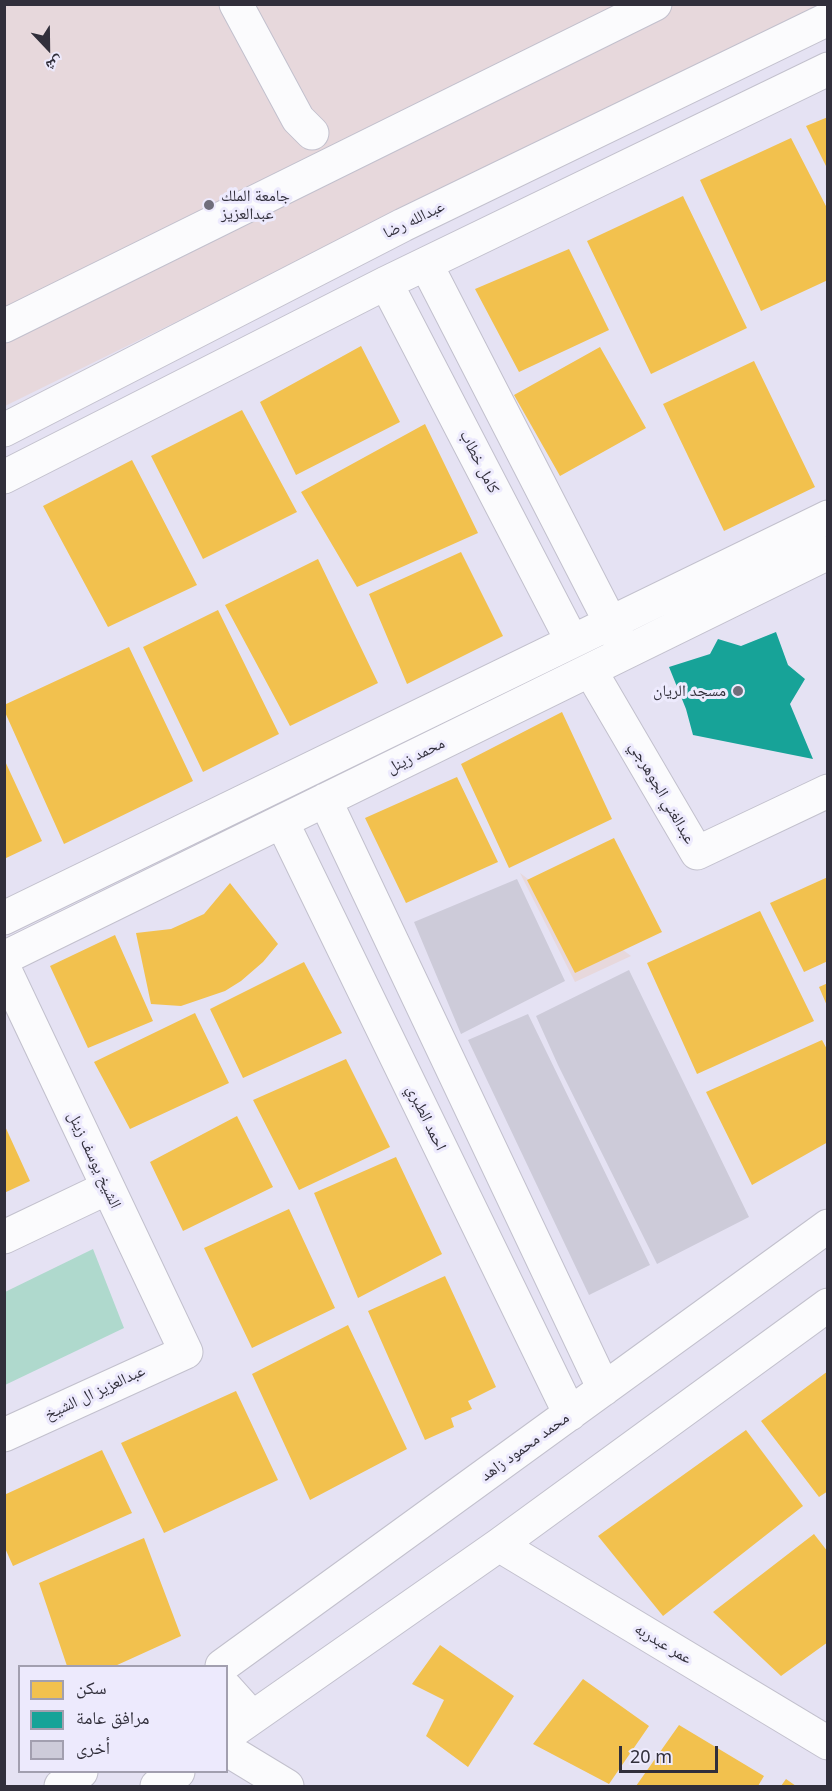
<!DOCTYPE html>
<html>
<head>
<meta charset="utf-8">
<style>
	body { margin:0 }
	#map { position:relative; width:832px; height:1791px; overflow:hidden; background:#e5e2f3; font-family:"Noto Sans","Noto Naskh Arabic",sans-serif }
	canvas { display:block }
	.frame { position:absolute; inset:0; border:6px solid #312f3b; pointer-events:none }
	.legend { position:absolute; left:18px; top:1665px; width:210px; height:108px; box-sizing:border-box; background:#edeafd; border:2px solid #a29faf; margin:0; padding:8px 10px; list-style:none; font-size:18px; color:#312f3b }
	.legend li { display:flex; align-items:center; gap:12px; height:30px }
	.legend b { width:30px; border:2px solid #a29faf }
	.north { position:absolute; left:18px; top:18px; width:60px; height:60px; -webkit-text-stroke:4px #edeafd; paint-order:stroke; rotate:158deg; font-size:16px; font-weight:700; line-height:24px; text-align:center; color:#312f3b }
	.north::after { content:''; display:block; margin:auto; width:21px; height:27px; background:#312f3b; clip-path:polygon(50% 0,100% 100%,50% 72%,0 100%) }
	.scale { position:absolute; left:619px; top:1746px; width:99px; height:27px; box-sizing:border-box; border:3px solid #312f3b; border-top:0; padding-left:8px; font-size:18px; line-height:21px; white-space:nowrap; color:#312f3b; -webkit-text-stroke:4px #edeafd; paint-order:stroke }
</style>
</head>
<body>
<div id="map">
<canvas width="832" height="1791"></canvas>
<div class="frame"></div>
<ul class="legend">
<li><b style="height:16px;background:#f2c14e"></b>سكن</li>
<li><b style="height:16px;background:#17a398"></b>مرافق عامة</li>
<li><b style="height:16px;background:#cdcbd9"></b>أخرى</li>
</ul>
<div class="north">ش</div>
<div class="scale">20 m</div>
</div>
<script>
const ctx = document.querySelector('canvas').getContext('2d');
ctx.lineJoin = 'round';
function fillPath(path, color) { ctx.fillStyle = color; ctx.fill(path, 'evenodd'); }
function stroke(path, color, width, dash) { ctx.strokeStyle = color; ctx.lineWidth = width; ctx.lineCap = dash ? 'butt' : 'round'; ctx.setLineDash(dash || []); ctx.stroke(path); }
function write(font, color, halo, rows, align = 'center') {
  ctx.font = font + ' "Noto Sans","Noto Naskh Arabic",sans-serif'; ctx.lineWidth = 6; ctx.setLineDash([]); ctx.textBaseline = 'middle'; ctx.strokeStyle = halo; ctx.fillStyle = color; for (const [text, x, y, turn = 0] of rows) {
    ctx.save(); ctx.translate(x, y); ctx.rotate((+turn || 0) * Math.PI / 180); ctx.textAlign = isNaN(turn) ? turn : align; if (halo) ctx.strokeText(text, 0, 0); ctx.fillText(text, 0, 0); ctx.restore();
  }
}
fillPath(new Path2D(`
	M 5,5 L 821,5 L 5,406 Z
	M 520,873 L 631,956 L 575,982 Z`), '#e7d8dc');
fillPath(new Path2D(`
	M 93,1249 L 124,1328 L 5,1385 L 5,1292 Z`), '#afd9cd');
fillPath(new Path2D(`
	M 828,117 L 828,170 L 806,126 Z
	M 791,138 L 828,210 L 828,280 L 761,311 L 700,180 Z
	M 683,196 L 747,328 L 651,374 L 587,241 Z
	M 569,249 L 609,330 L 519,372 L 475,289 Z
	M 361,346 L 400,422 L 296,475 L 260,402 Z
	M 600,347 L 646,428 L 560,476 L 514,395 Z
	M 754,361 L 815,487 L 724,531 L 663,404 Z
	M 242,410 L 297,512 L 203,559 L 151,456 Z
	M 425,424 L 478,533 L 357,587 L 301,492 Z
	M 132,460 L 197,585 L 108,627 L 43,506 Z
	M 461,552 L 503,636 L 407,684 L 369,594 Z
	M 318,559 L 378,683 L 290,726 L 225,605 Z
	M 218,610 L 279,734 L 203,772 L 143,647 Z
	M 129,647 L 193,781 L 64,844 L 4,710 L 4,705 Z
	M 562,712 L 612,819 L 509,868 L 461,764 Z
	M 4,759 L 42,841 L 4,859 Z
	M 457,777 L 498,862 L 406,903 L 365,818 Z
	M 614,838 L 662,932 L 575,973 L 527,880 Z
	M 828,877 L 828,961 L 804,972 L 770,903 Z
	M 230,883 L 278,944 L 263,962 L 241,981 L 225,991 L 181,1006 L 151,1004 L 136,933 L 171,929 L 204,914 Z
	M 760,911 L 814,1021 L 697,1074 L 647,963 Z
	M 115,935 L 153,1021 L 88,1048 L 50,966 Z
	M 304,962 L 342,1033 L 243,1078 L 210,1009 Z
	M 828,983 L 828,1008 L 819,987 Z
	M 195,1013 L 229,1083 L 130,1129 L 94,1062 Z
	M 822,1040 L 828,1051 L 828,1142 L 752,1185 L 706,1092 Z
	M 346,1059 L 390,1147 L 299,1190 L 253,1100 Z
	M 237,1116 L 273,1187 L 183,1231 L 150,1162 Z
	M 4,1124 L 30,1181 L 4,1193 Z
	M 396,1157 L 442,1254 L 358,1298 L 314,1193 Z
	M 289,1209 L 335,1308 L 252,1348 L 204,1248 Z
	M 445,1276 L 496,1387 L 468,1401 L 472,1409 L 451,1418 L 454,1427 L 425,1440 L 368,1311 Z
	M 348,1325 L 407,1449 L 310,1500 L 252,1374 Z
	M 828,1371 L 828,1491 L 819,1497 L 761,1421 Z
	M 236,1391 L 278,1480 L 164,1533 L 121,1443 Z
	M 746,1430 L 803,1506 L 663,1616 L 598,1536 Z
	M 102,1450 L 132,1513 L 13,1566 L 4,1546 L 4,1495 Z
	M 814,1534 L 828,1552 L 828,1642 L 781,1676 L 713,1612 Z
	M 144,1538 L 181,1636 L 115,1666 L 67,1666 L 39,1583 Z
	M 440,1645 L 514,1696 L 468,1767 L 426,1736 L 444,1700 L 412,1684 Z
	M 583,1679 L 649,1726 L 609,1784 L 533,1744 Z
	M 679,1725 L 764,1776 L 758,1786 L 636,1786 Z
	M 786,1779 L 796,1786 L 781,1786 Z`), '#f2c14e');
fillPath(new Path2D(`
	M 776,632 L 788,665 L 805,679 L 790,704 L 813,759 L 693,735 L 686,709 L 669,667 L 710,654 L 718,639 L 741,646 Z`), '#17a398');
fillPath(new Path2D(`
	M 517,879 L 565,981 L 461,1034 L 414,922 Z
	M 629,970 L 749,1217 L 657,1264 L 558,1065 L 536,1016 Z
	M 528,1014 L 650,1265 L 589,1295 L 468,1040 Z`), '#cdcbd9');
const minor = new Path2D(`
	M 236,4 L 298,119 L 312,133
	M 426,264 L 620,641
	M 386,283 L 572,641
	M 4,326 L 655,4
	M 4,430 L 403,225 L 828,19
	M 4,477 L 386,283 L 828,69
	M 590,670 L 697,853 L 828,791
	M 325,800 L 604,1389
	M 282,822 L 570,1414
	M 4,918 L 828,517
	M 4,958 L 828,553
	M 4,968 L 186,1352 L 4,1435
	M 4,1237 L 107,1188
	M 499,1545 L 828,1743
	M 222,1666 L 828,1226
	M 226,1688 L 252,1717
	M 226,1736 L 499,1545 L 828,1305
	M 226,1749 L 287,1786
	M 61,1786 L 81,1772
	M 157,1786 L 178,1772`);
stroke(minor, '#c2c0cd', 35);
stroke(minor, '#fbfbfd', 33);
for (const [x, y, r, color] of [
	[209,205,6,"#706e7b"],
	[738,691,6,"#706e7b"]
]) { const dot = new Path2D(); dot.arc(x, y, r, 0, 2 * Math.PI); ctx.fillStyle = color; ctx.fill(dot); stroke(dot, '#edeafd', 2); }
write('16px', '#312f3b', '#edeafd', [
	["جامعة الملك",221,196],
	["عبدالعزيز",221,214],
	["مسجد الريان",726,691,"right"]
], 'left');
write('16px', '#312f3b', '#edeafd', [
	["عبدالله رضا",414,220,-26],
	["كامل خطاب",479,462,63],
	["محمد زينل",416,756,-26],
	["عبدالغني الجوهرجي",662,793,60],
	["احمد الطبري",426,1118,64],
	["الشيخ يوسف زينل",94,1160,65],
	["عبدالعزيز ال الشيخ",95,1393,-25],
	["محمد محمود زاهد",525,1447,-36],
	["عمر عبدربه",663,1644,31]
]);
</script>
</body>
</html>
